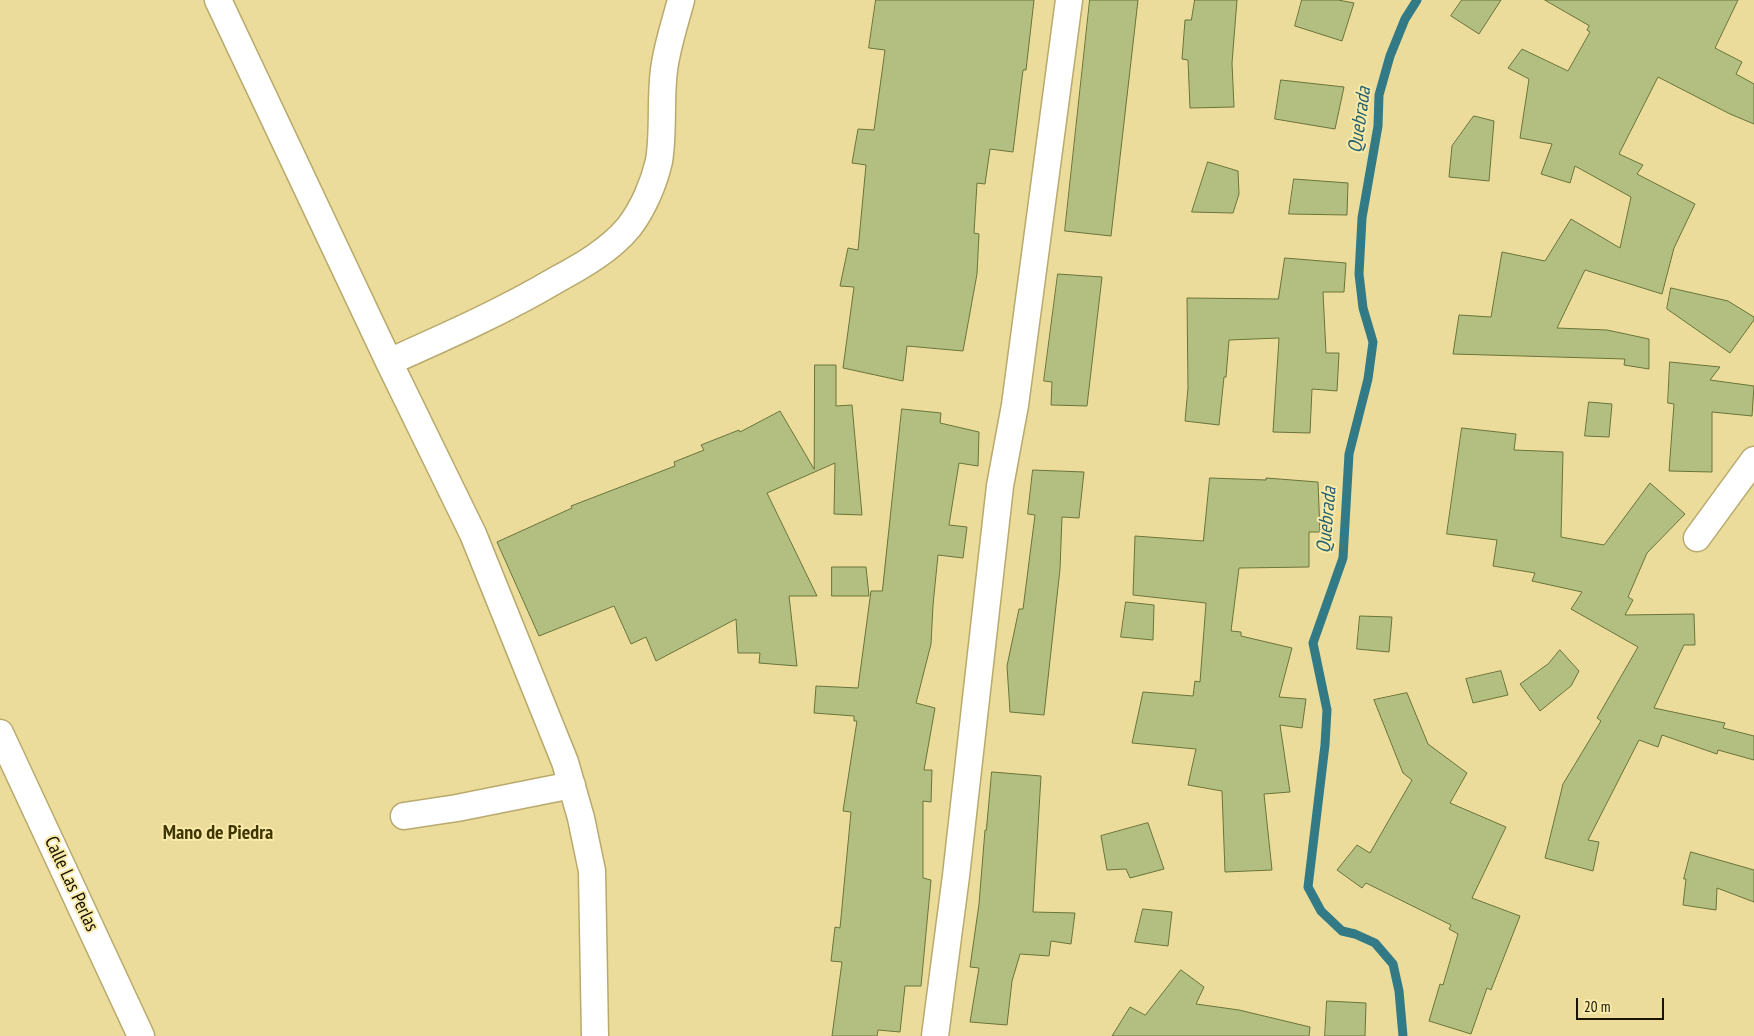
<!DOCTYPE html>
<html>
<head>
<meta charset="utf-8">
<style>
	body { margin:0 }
	#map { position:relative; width:1754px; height:1036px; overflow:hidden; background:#ebdc9c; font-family:"PT Sans Narrow",sans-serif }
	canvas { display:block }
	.scale { position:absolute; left:1576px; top:998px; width:88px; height:22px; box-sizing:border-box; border:2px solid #191300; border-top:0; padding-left:6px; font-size:15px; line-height:18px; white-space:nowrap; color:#191300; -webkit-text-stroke:4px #f8eaa9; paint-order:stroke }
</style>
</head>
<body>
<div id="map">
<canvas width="1754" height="1036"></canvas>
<div class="scale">20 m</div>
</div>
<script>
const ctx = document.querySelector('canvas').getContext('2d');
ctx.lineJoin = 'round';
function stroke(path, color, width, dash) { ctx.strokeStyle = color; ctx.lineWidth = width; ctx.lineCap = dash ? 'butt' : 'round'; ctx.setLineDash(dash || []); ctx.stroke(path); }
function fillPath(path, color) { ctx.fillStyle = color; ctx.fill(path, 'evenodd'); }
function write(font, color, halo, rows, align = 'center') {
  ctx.font = font + ' "PT Sans Narrow",sans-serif'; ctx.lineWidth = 4; ctx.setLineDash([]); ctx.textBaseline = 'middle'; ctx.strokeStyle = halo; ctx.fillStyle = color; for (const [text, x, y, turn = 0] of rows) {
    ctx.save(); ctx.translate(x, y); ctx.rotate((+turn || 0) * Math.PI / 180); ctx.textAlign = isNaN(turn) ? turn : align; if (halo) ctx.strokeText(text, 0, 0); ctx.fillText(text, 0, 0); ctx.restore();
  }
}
stroke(new Path2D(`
	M 1403,1036 L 1399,991 L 1393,964 L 1375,943 L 1355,934 L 1342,931 L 1321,911 L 1308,887 L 1325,745 L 1327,710 L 1313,643 L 1343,558 L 1349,454 L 1368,379 L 1373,342 L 1363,308 L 1359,274 L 1362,218 L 1378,126 L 1379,95 L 1390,56 L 1405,19 L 1417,0`), '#327a86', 9);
const building = new Path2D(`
	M 876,0 L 1034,0 L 1026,70 L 1023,70 L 1013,152 L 990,149 L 985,184 L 977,183 L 974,233 L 979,234 L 977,274 L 963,351 L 907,346 L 903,381 L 843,368 L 854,287 L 840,286 L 848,248 L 858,250 L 866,165 L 852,163 L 858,129 L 874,130 L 885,50 L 869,48 Z
	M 1090,0 L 1138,0 L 1111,236 L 1065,231 Z
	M 1195,0 L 1237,0 L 1232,63 L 1234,107 L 1190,108 L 1188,60 L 1182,59 L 1185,20 L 1191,20 Z
	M 1302,0 L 1338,0 L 1354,3 L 1342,41 L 1295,26 Z
	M 1462,0 L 1501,0 L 1479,34 L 1451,16 Z
	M 1545,0 L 1738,0 L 1715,48 L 1742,62 L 1736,74 L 1754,84 L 1754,124 L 1730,114 L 1658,77 L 1619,154 L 1643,165 L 1637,174 L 1695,204 L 1674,248 L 1662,294 L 1585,270 L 1557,328 L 1607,330 L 1649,339 L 1649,369 L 1624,365 L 1625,359 L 1453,354 L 1459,315 L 1491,317 L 1502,252 L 1545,261 L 1571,219 L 1620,248 L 1631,197 L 1575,166 L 1570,183 L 1541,174 L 1552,144 L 1520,138 L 1529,79 L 1508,68 L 1522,49 L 1568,71 L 1590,32 L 1587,30 L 1589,26 Z
	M 1281,80 L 1344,87 L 1335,129 L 1275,119 Z
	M 1474,116 L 1494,121 L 1489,181 L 1449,177 L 1452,146 Z
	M 1208,162 L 1238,171 L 1239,194 L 1233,213 L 1192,212 Z
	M 1294,179 L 1348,183 L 1347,215 L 1289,214 Z
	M 1285,258 L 1346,263 L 1344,292 L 1323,292 L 1326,353 L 1339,353 L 1337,391 L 1312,389 L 1310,433 L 1273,432 L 1279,338 L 1229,340 L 1226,377 L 1224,377 L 1219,425 L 1185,421 L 1188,388 L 1187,298 L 1278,299 Z
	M 1058,274 L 1102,277 L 1087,406 L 1051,405 L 1052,382 L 1044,381 Z
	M 1671,288 L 1728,301 L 1754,317 L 1754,320 L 1730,353 L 1667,309 Z
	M 1670,362 L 1720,367 L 1710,380 L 1754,386 L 1752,416 L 1712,412 L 1712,472 L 1669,471 L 1674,404 L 1668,403 Z
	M 815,365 L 836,365 L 836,406 L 852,405 L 862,515 L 834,514 L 835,463 L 767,493 L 817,596 L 789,596 L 797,666 L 759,663 L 760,653 L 738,653 L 736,619 L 656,661 L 646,637 L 631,644 L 614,606 L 539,636 L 497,542 L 572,508 L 571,506 L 675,466 L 674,462 L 704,450 L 701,445 L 739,430 L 740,432 L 780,411 L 814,469 Z
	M 1589,402 L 1612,404 L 1609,437 L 1585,436 Z
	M 902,409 L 941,413 L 940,423 L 979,432 L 978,466 L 959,463 L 949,525 L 967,527 L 963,558 L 938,555 L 933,605 L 931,644 L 916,703 L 935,708 L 924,770 L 932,770 L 931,802 L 923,801 L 923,878 L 931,880 L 921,986 L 905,986 L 900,1032 L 878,1030 L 877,1036 L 832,1036 L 842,962 L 831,961 L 835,927 L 840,928 L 851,812 L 843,811 L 857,721 L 854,721 L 854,716 L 814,713 L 816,686 L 858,688 L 871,591 L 882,591 Z
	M 1462,428 L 1516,434 L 1514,450 L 1563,452 L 1561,537 L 1604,545 L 1650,483 L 1685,514 L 1647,553 L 1628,597 L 1633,600 L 1625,615 L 1694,614 L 1695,645 L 1684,645 L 1654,708 L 1725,723 L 1723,728 L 1754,736 L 1754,760 L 1718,750 L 1717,754 L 1662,735 L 1658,747 L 1639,740 L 1588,840 L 1599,842 L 1593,871 L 1545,858 L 1563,784 L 1601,721 L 1597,718 L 1638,647 L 1571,609 L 1582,592 L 1532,581 L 1535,573 L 1493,566 L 1497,540 L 1447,534 Z
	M 1033,470 L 1084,472 L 1079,518 L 1062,517 L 1060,569 L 1044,715 L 1010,712 L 1007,666 L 1019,609 L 1023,609 L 1035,515 L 1028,514 Z
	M 1210,478 L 1266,480 L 1266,478 L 1318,482 L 1320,532 L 1309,532 L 1309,567 L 1239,568 L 1231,631 L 1241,632 L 1241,636 L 1292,648 L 1279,697 L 1306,699 L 1302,728 L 1280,725 L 1290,792 L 1264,794 L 1272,870 L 1225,872 L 1222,791 L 1188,785 L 1196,749 L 1132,743 L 1143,692 L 1193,696 L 1195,681 L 1200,682 L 1206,603 L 1133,595 L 1135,536 L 1203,541 Z
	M 832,567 L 866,567 L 869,596 L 832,596 Z
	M 1126,602 L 1154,605 L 1153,640 L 1121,637 Z
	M 1360,616 L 1392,617 L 1389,652 L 1357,649 Z
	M 1560,650 L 1579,671 L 1571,686 L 1540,711 L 1520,684 L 1548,664 Z
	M 1501,671 L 1508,695 L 1473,703 L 1466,679 Z
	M 1407,693 L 1428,744 L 1467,773 L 1450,803 L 1506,827 L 1472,898 L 1520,916 L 1491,990 L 1487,988 L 1471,1034 L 1429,1021 L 1440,984 L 1443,985 L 1458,934 L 1449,929 L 1451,925 L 1366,883 L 1362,888 L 1337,870 L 1357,845 L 1370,853 L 1412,780 L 1403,773 L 1374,700 Z
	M 992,772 L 1041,776 L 1033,912 L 1075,913 L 1071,944 L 1051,941 L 1049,956 L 1020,954 L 1012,981 L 1007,1025 L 970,1022 L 979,968 L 970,967 L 979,904 L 985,830 L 986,830 Z
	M 1148,823 L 1164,869 L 1130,878 L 1126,869 L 1107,870 L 1101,836 Z
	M 1691,852 L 1754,870 L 1754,902 L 1717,888 L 1716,910 L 1683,905 L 1686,879 L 1684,879 Z
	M 1143,909 L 1172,912 L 1168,946 L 1135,942 Z
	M 1181,970 L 1204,987 L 1196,1004 L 1239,1010 L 1310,1027 L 1309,1036 L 1112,1036 L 1130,1007 L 1145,1015 Z
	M 1327,1001 L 1366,1003 L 1365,1036 L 1325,1036 Z`);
fillPath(building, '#b3bf81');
stroke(building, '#6a7438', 1);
const street = new Path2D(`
	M 218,0 L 389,362 L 473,534 L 565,762 L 581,818 L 592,871 L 595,1036
	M 389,362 C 445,337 502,312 556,280 C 582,266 610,250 629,227 C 643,209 654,183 659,161 C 664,131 660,100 664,70 C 667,46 675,23 681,0
	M 1697,538 L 1754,460
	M 0,733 L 141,1036
	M 404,816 L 457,808 L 572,785
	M 935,1036 L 956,876 L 1000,486 L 1015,405 L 1069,0`);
stroke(street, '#b8aa6c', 29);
stroke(street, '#fff', 26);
write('19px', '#191300', '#f8eaa9', [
	["Calle Las Perlas",71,884,65]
]);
write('italic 20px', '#29616f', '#f8eaa9', [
	["Quebrada",1360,120,-82],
	["Quebrada",1327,520,-85]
]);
write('bold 20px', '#3f3501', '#f8eaa9', [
	["Mano de Piedra",218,833]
]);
</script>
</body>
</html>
